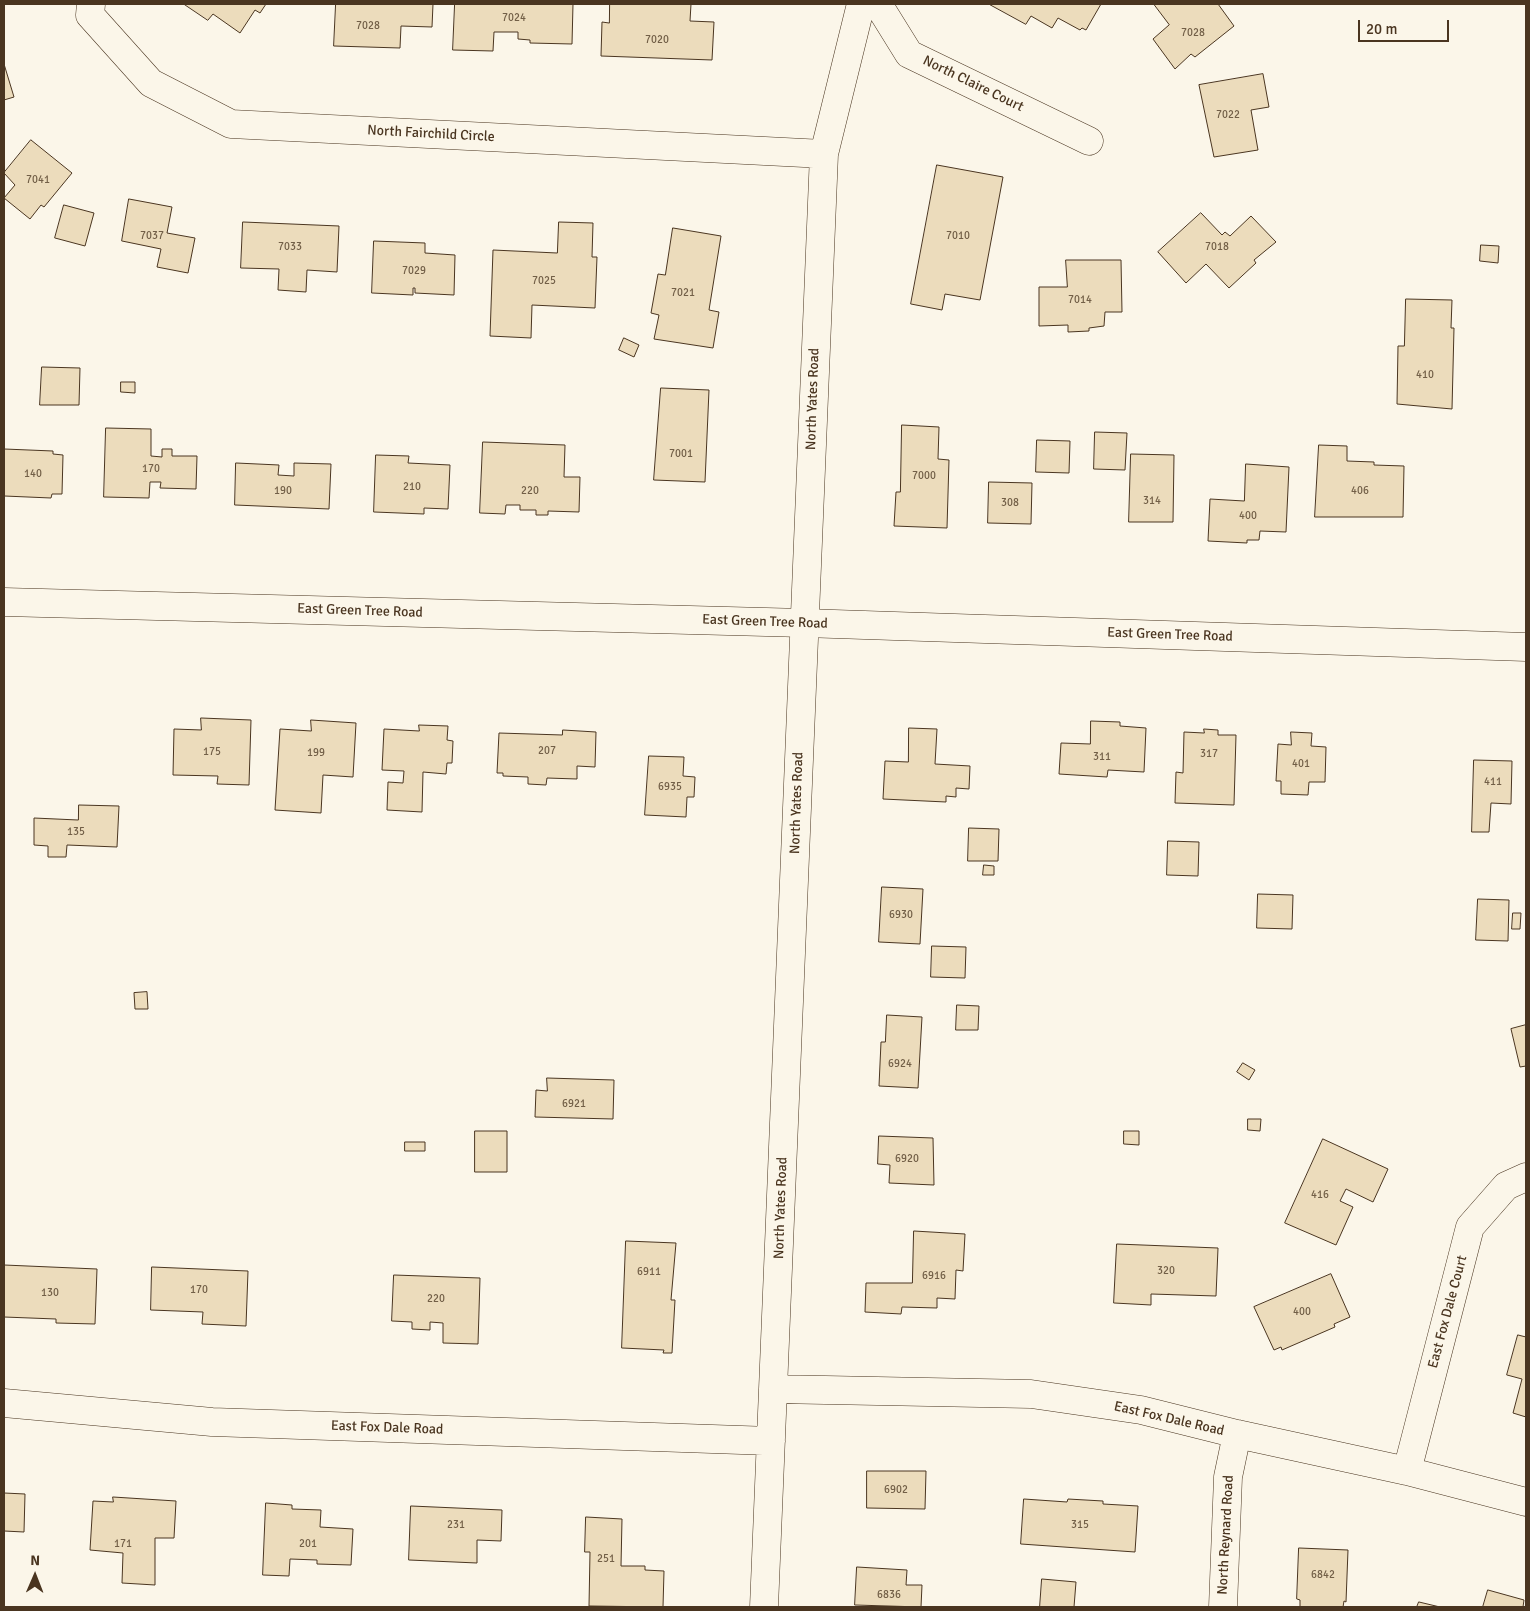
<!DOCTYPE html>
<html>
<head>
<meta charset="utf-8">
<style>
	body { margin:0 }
	#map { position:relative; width:1530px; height:1611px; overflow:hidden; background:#fbf6e9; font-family:Signika,sans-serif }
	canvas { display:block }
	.frame { position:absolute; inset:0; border:5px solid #4a3520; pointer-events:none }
	.north { position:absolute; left:10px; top:1551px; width:50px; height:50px; -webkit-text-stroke:4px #fbf6e9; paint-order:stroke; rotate:1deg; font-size:14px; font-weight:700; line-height:20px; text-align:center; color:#4a3520 }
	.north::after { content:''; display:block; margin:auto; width:18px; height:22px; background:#4a3520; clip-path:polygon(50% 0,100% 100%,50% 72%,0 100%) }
	.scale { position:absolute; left:1358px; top:20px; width:91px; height:22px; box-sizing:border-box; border:2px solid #4a3520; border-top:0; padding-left:6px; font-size:15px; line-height:18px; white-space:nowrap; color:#4a3520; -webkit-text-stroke:4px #fbf6e9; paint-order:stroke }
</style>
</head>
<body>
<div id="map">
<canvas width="1530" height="1611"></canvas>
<div class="frame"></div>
<div class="north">N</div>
<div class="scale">20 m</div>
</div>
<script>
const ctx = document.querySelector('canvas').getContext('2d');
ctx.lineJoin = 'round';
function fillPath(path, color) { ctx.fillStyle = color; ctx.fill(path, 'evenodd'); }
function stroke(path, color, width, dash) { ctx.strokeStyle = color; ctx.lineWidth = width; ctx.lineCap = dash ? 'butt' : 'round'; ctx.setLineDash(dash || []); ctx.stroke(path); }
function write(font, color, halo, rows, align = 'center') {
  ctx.font = font + ' Signika,sans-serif'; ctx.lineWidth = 4; ctx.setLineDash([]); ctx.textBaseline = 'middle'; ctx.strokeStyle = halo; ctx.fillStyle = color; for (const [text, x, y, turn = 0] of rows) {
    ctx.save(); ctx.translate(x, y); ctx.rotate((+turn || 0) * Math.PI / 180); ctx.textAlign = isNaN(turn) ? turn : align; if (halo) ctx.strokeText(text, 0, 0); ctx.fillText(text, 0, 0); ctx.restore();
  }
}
const building = new Path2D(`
	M 184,4 L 266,4 L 260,13 L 255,10 L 240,33 L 213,14 L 208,20 Z
	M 336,4 L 433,4 L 432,27 L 401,26 L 400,48 L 334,46 Z
	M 455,4 L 573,4 L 572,44 L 530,43 L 530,40 L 518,39 L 518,32 L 494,32 L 493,51 L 453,50 Z
	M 610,4 L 691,4 L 690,21 L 714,22 L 712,60 L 601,56 L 602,22 L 609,23 Z
	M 989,4 L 1101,4 L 1086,30 L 1082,28 L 1080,30 L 1058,18 L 1052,28 L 1031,16 L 1026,24 Z
	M 1154,4 L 1218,4 L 1234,26 L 1195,57 L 1191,54 L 1175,69 L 1153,39 L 1169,25 Z
	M 4,64 L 14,97 L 4,100 Z
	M 1263,74 L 1269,107 L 1251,110 L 1258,150 L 1214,157 L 1199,85 Z
	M 31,140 L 72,173 L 44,207 L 41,205 L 30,219 L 4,198 L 15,185 L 4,173 Z
	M 937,165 L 1003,177 L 980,300 L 945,294 L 942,310 L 911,304 Z
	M 129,199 L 172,207 L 167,233 L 195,238 L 188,273 L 157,267 L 161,249 L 122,241 Z
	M 64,205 L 94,213 L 85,246 L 55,238 Z
	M 1201,213 L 1222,235 L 1225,232 L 1230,236 L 1251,216 L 1276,242 L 1254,260 L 1256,263 L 1229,288 L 1206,264 L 1186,283 L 1158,252 Z
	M 243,222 L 339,226 L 337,272 L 307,270 L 306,292 L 278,290 L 279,269 L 241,268 Z
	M 559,222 L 593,223 L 592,257 L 597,257 L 595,308 L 532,305 L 531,338 L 490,336 L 493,250 L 557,253 Z
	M 673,228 L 721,236 L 709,310 L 719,312 L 713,348 L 654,339 L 659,315 L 651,313 L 658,274 L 665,275 Z
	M 374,241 L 425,243 L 425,253 L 455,255 L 454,295 L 415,293 L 415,288 L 413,288 L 413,295 L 372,293 Z
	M 1481,245 L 1499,246 L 1498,263 L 1480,261 Z
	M 1066,260 L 1121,260 L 1122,312 L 1105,312 L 1104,326 L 1089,328 L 1089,331 L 1068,332 L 1068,325 L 1039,326 L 1039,287 L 1067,287 Z
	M 1406,299 L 1452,300 L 1451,328 L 1454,328 L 1452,409 L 1397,404 L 1398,346 L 1404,346 Z
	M 624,338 L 639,345 L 634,357 L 619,350 Z
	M 42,367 L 80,368 L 79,405 L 40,405 Z
	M 121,382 L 135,382 L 135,393 L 121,392 Z
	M 661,388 L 709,390 L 705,482 L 654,480 Z
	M 902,425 L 939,427 L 938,459 L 949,460 L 947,528 L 894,526 L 896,492 L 900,492 Z
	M 106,428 L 151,429 L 151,456 L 162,457 L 162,449 L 172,449 L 172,456 L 197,456 L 196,489 L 160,488 L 161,482 L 150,482 L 149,498 L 104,497 Z
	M 1095,432 L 1127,433 L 1125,470 L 1094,469 Z
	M 1037,440 L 1070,441 L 1069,473 L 1036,472 Z
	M 483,442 L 565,445 L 564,477 L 580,477 L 579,512 L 548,511 L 548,515 L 536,515 L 536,510 L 520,510 L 520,505 L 506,505 L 505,514 L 480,513 Z
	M 1319,445 L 1347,446 L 1347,461 L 1374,462 L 1374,465 L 1404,466 L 1403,517 L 1315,517 Z
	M 4,449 L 53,451 L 53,454 L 63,455 L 62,494 L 52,494 L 51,498 L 4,496 Z
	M 1131,454 L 1174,455 L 1173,522 L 1129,522 Z
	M 376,455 L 409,456 L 408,463 L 450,465 L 448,509 L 424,508 L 424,514 L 374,512 Z
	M 236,463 L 279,465 L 278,475 L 294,476 L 294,463 L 331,464 L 329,509 L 235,505 Z
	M 1246,464 L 1289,467 L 1286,532 L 1260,531 L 1259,540 L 1247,540 L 1247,543 L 1208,541 L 1210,499 L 1244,501 Z
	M 989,482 L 1032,483 L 1031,524 L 988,523 Z
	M 201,718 L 251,720 L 249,785 L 217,784 L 218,776 L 173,775 L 174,729 L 201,730 Z
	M 311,720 L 356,723 L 353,777 L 323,775 L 321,813 L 275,810 L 280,729 L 311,731 Z
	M 1091,721 L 1120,722 L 1120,726 L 1146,728 L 1144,772 L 1108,770 L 1107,777 L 1059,774 L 1061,743 L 1090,744 Z
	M 419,725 L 448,726 L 447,740 L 453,741 L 452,763 L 447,763 L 446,774 L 423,772 L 422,812 L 387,810 L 388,782 L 403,783 L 404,771 L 382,770 L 384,729 L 419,731 Z
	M 909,728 L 937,729 L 935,764 L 970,766 L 969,789 L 956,788 L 956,797 L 946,796 L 946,802 L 883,799 L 885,761 L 908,762 Z
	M 1204,729 L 1218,730 L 1218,735 L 1236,735 L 1234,805 L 1175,803 L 1176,772 L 1183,773 L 1184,732 L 1204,733 Z
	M 563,730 L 596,732 L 595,767 L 577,766 L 577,779 L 547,778 L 546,785 L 528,784 L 528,777 L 503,776 L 503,773 L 497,773 L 499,733 L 562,735 Z
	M 1291,732 L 1312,733 L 1311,746 L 1326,747 L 1325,782 L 1309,782 L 1308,795 L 1281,794 L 1281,781 L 1276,781 L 1278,744 L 1291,745 Z
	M 649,756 L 684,757 L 683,776 L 695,777 L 694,797 L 687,797 L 686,817 L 645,815 Z
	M 1474,760 L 1512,761 L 1511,804 L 1491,803 L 1489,832 L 1472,832 Z
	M 79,805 L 119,806 L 117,847 L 67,845 L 66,857 L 48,857 L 48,846 L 34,845 L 34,818 L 78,820 Z
	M 969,828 L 999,829 L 998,861 L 968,861 Z
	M 1168,841 L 1199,842 L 1198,876 L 1167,875 Z
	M 984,865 L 994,866 L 994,875 L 983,875 Z
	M 882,887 L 923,889 L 920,944 L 879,942 Z
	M 1258,894 L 1293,895 L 1292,929 L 1257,928 Z
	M 1478,899 L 1509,900 L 1508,941 L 1476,940 Z
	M 1513,913 L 1521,913 L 1520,929 L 1512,929 Z
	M 932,946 L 966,947 L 965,978 L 931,977 Z
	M 147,992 L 148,1009 L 135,1009 L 134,993 Z
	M 957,1005 L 979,1006 L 978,1030 L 956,1030 Z
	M 887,1015 L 922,1017 L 918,1088 L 879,1086 L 881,1042 L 885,1042 Z
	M 1526,1025 L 1526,1066 L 1520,1067 L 1511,1029 Z
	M 1243,1063 L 1255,1070 L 1249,1080 L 1237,1072 Z
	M 547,1078 L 614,1080 L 613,1119 L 535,1117 L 536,1090 L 547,1091 Z
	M 1248,1119 L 1261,1119 L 1260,1131 L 1248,1130 Z
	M 475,1131 L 507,1131 L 507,1172 L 475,1172 Z
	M 1124,1131 L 1139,1131 L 1139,1145 L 1124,1144 Z
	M 879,1136 L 933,1138 L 934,1185 L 889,1183 L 890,1165 L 878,1164 Z
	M 1323,1139 L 1388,1169 L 1373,1202 L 1346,1189 L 1340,1201 L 1353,1207 L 1336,1245 L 1285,1223 Z
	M 405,1142 L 425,1142 L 425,1151 L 405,1151 Z
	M 914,1231 L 965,1234 L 963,1271 L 956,1270 L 955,1299 L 937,1298 L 937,1308 L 902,1307 L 901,1314 L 865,1312 L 866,1283 L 912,1283 Z
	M 626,1241 L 676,1243 L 671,1300 L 675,1300 L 672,1353 L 663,1353 L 664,1350 L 622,1348 Z
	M 1117,1244 L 1218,1248 L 1216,1296 L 1151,1294 L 1151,1305 L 1114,1303 Z
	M 4,1265 L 97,1269 L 95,1324 L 56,1323 L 56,1319 L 4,1317 Z
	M 152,1267 L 248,1271 L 246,1326 L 202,1324 L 203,1312 L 151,1310 Z
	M 1331,1274 L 1350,1317 L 1334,1324 L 1335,1327 L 1282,1350 L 1281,1347 L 1274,1350 L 1254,1307 Z
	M 394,1275 L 480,1278 L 478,1344 L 443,1343 L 443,1323 L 430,1322 L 430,1330 L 412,1329 L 412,1322 L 392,1321 Z
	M 1518,1335 L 1526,1337 L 1526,1417 L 1513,1413 L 1522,1379 L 1507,1375 Z
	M 867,1471 L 926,1471 L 925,1509 L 867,1508 Z
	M 4,1493 L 25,1494 L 24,1532 L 4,1531 Z
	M 113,1497 L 176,1501 L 174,1538 L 155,1538 L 155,1585 L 122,1583 L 123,1553 L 90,1550 L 93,1501 L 113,1502 Z
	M 1024,1499 L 1067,1502 L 1068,1499 L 1103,1501 L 1103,1504 L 1138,1506 L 1135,1552 L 1021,1544 Z
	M 266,1503 L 292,1505 L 292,1509 L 321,1510 L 320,1527 L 353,1529 L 351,1565 L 317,1564 L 317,1560 L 290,1559 L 289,1576 L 263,1575 Z
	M 411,1506 L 502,1510 L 501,1541 L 477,1540 L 477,1563 L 409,1560 Z
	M 586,1517 L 622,1519 L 621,1566 L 645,1566 L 645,1570 L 664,1571 L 663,1607 L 589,1606 L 590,1552 L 585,1552 Z
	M 1299,1548 L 1348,1550 L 1346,1602 L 1344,1601 L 1343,1607 L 1300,1607 L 1300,1600 L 1297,1599 Z
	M 857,1567 L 907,1570 L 906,1585 L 922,1585 L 921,1607 L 855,1605 Z
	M 1042,1579 L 1076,1582 L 1074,1607 L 1040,1607 Z
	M 1488,1590 L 1524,1600 L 1523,1607 L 1483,1607 Z
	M 1419,1602 L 1440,1607 L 1417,1607 Z`);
fillPath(building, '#ecdcbc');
stroke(building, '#4a3520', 1);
const street = new Path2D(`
	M 91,4 L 90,15 L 151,83 L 231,124 L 824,154
	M 878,4 L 909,54 L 1089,141
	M 774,1389 L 1031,1394 L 1141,1410 L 1237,1434 L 1407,1471 L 1526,1502
	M 4,1403 L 212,1422 L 771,1441
	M 1407,1471 L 1470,1227 L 1506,1186 L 1526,1177
	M 764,1607 L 824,154 L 861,4
	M 1223,1607 L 1228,1477 L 1237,1434`);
const secondary = new Path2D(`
	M 4,602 L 804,623 L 1526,647`);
stroke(street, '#4a3520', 29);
stroke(secondary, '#4a3520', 29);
stroke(street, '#fbf6e9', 28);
stroke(secondary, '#fbf6e9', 28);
write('11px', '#725f47', null, [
	["7024",514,18],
	["7028",368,26],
	["7028",1193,33],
	["7020",657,40],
	["7022",1228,115],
	["7041",38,180],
	["7037",152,236],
	["7010",958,236],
	["7033",290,247],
	["7018",1217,247],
	["7029",414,271],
	["7025",544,281],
	["7021",683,293],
	["7014",1080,300],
	["410",1425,375],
	["7001",681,454],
	["170",151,469],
	["140",33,474],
	["7000",924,476],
	["210",412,487],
	["190",283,491],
	["220",530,491],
	["406",1360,491],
	["314",1152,501],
	["308",1010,503],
	["400",1248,516],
	["207",547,751],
	["175",212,752],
	["199",316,753],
	["317",1209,754],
	["311",1102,757],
	["401",1301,764],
	["411",1493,782],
	["6935",670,787],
	["135",76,832],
	["6930",901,915],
	["6924",900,1064],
	["6921",574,1104],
	["6920",907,1159],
	["416",1320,1195],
	["320",1166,1271],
	["6911",649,1272],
	["6916",934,1276],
	["170",199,1290],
	["130",50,1293],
	["220",436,1299],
	["400",1302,1312],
	["6902",896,1490],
	["231",456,1525],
	["315",1080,1525],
	["171",123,1544],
	["201",308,1544],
	["251",606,1559],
	["6842",1323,1575],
	["6836",889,1595]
]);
write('14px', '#4a3520', '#fbf6e9', [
	["North Claire Court",973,84,26],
	["North Fairchild Circle",431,134,3],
	["North Yates Road",813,399,-88],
	["East Green Tree Road",360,611,2],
	["East Green Tree Road",765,622,2],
	["East Green Tree Road",1170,635,2],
	["North Yates Road",797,803,-88],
	["North Yates Road",781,1208,-88],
	["East Fox Dale Court",1448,1312,-75],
	["East Fox Dale Road",1169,1419,13],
	["East Fox Dale Road",387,1428,2],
	["North Reynard Road",1226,1535,-87]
]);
</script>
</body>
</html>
